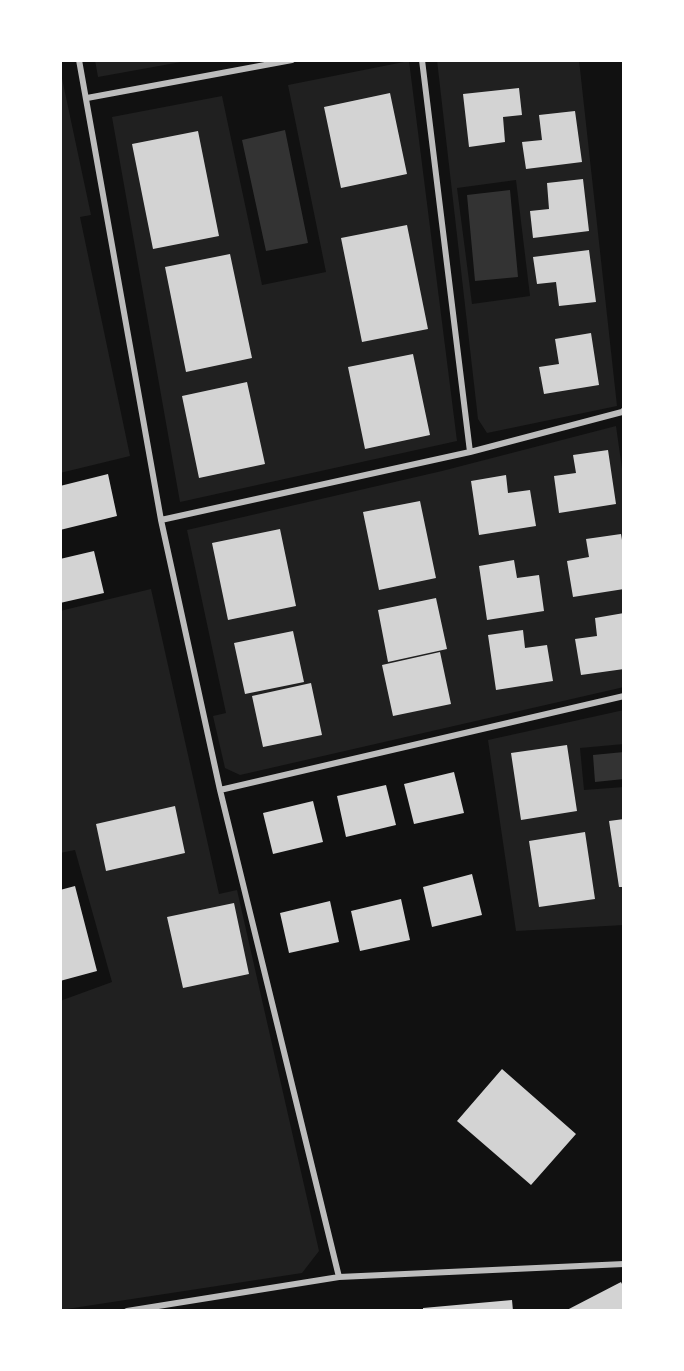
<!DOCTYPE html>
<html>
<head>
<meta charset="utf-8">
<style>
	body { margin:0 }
	#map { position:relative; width:684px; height:1371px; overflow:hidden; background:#111; font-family:Raleway,sans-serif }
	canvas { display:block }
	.frame { position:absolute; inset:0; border:62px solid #fff; pointer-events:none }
</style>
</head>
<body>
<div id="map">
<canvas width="684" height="1371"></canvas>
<div class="frame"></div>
</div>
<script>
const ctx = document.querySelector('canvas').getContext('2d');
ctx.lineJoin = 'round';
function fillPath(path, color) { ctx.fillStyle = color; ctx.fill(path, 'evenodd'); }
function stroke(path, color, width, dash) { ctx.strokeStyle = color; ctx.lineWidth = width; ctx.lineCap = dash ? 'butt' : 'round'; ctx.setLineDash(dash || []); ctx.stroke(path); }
fillPath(new Path2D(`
	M 95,60 L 192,60 L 98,77 Z
	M 437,60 L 579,60 L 617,406 L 487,433 L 478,419 ZM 516,180 L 530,296 L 472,304 L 457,188 Z
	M 409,61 L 457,441 L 180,502 L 112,117 L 222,96 L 262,285 L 326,272 L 288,85 Z
	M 60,69 L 91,215 L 80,217 L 130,456 L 60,473 Z
	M 616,426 L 624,483 L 624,687 L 240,775 L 225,768 L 213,716 L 226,713 L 187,530 L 442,471 Z
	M 151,589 L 219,894 L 237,890 L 319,1251 L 302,1273 L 60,1310 L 60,1001 L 112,982 L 75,850 L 60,853 L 60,611 Z
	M 624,710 L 624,744 L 580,748 L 584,790 L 624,787 L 624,925 L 516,931 L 488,740 Z`), '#202020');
fillPath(new Path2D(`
	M 285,130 L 308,243 L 266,251 L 242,140 Z
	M 510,190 L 518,277 L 475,281 L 467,195 Z
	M 624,752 L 624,779 L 595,782 L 593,755 Z`), '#333');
fillPath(new Path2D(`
	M 519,88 L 522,115 L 503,117 L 505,142 L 469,147 L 463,94 Z
	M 390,93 L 407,174 L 341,188 L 324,107 Z
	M 575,111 L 582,162 L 526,169 L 522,142 L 542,140 L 539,115 Z
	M 198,131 L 219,236 L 153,249 L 132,144 Z
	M 583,179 L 589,231 L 533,238 L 530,211 L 549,209 L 547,183 Z
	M 407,225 L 428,329 L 362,342 L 341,238 Z
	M 589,250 L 596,302 L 559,306 L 556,282 L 537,284 L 533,257 Z
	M 230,254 L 252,358 L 186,372 L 165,267 Z
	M 591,333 L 599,385 L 544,394 L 539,367 L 559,364 L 555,339 Z
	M 413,354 L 430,435 L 365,449 L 348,367 Z
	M 247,382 L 265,464 L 199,478 L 182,396 Z
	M 608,450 L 616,504 L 559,513 L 554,476 L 576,473 L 573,455 Z
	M 108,474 L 117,516 L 60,530 L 60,486 Z
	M 506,475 L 508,493 L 530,490 L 536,526 L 479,535 L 471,481 Z
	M 420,501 L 436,578 L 379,590 L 363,512 Z
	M 280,529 L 296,606 L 228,620 L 212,543 Z
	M 621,534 L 624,552 L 624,589 L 573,597 L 567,561 L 589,557 L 586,539 Z
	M 94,551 L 104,593 L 60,603 L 60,559 Z
	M 514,560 L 517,578 L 539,575 L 544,611 L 487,620 L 479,566 Z
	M 436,598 L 447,649 L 388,662 L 378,610 Z
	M 624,613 L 624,669 L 581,675 L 575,639 L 597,636 L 595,618 Z
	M 523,630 L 525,648 L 547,645 L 553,681 L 496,690 L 488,635 Z
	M 293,631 L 304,682 L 245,694 L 234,643 Z
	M 440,652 L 451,704 L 393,716 L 382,665 Z
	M 311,683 L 322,735 L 263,747 L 252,696 Z
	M 567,745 L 577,811 L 521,820 L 511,753 Z
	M 454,772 L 464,813 L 414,824 L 404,784 Z
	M 386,785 L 396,825 L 346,837 L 337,796 Z
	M 313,801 L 323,842 L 273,854 L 263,813 Z
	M 175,806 L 185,853 L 106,871 L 96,824 Z
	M 624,819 L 624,887 L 619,887 L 609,821 Z
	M 585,832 L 595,899 L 539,907 L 529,841 Z
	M 472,874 L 482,915 L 432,927 L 423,887 Z
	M 75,886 L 97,971 L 60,981 L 60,890 Z
	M 401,899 L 410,940 L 360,951 L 351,911 Z
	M 330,901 L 339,942 L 289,953 L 280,913 Z
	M 234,903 L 249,974 L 183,988 L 167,917 Z
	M 502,1069 L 576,1134 L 531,1185 L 457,1121 Z
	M 621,1282 L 624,1288 L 624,1311 L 565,1311 Z
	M 512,1300 L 513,1311 L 423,1311 L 423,1308 Z`), '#d3d3d3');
stroke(new Path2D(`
	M 79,60 L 161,520 L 220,790 L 339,1277
	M 422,60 L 470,452
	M 87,98 L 292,60
	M 161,520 L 470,452 L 622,412 L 624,410
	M 220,790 L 624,696
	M 127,1311 L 339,1277 L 624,1264`), '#bcbcbc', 6);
</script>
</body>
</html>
